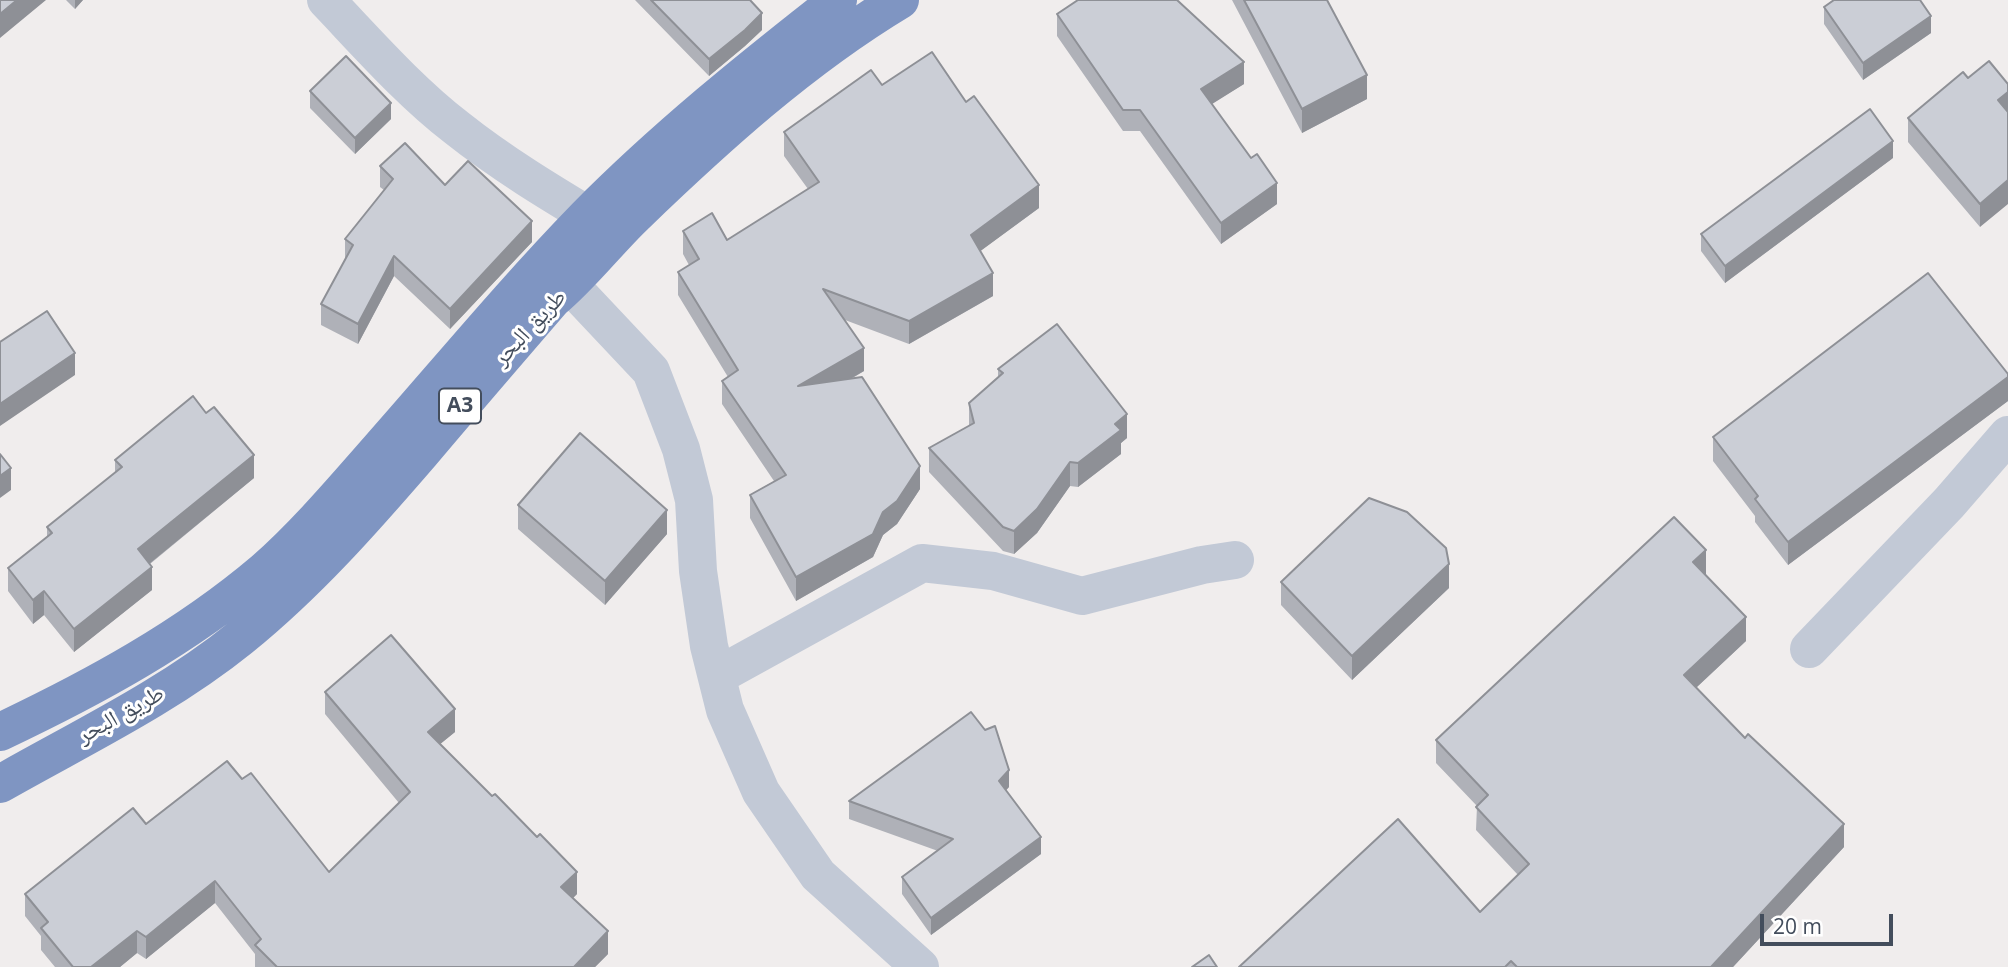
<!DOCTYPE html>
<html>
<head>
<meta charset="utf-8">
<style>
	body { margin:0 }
	#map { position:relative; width:2008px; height:967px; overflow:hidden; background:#f0eded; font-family:"Open Sans",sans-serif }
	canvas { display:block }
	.scale { position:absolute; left:1760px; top:914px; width:133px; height:32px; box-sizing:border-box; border:4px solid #434d5c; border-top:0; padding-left:9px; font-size:21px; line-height:24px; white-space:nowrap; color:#434d5c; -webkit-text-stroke:5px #fff; paint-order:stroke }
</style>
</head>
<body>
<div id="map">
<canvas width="2008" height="967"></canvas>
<div class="scale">20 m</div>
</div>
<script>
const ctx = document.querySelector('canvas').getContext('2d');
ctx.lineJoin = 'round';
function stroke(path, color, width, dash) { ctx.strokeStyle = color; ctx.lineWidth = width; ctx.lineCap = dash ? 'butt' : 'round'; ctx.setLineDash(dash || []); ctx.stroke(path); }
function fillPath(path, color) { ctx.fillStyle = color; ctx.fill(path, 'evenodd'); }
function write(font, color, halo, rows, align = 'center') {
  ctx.font = font + ' "Open Sans","Noto Naskh Arabic",sans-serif'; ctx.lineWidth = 6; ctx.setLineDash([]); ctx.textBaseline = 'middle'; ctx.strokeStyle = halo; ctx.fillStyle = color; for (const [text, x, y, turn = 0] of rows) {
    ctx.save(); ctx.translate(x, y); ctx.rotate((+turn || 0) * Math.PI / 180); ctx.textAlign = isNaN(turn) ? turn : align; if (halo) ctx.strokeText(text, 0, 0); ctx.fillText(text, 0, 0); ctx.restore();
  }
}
stroke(new Path2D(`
	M 326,0 C 368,44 409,91 457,128 C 506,167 561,199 614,231
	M 544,263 L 570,285 L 651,371 L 681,449 L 694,500 L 698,571 L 709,646 L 725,710 L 761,792 L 818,875 L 920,967
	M 1809,649 L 1949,503 L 2008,435
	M 717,676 L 922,563 L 993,571 L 1082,596 L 1202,565 L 1235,560`), '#c2c9d6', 38);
stroke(new Path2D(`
	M 0,732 C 93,688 185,638 264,571 C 306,534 343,490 380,448 C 448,371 514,291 586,217 C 664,138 751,68 838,0
	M 0,784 C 81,738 167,697 240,638 C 308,583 364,519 421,453 C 464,402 508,351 552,300 C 582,275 606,243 634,216 C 716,137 802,59 900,0`), '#7f95c2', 38);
fillPath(new Path2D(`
	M 66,0 L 83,0 L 75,9 Z
	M 635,0 L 750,0 L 762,30 L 745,46 L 709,76 Z
	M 1232,0 L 1327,0 L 1367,99 L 1302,133 Z
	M 1824,7 L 1931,33 L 1863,80 L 1824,24 Z
	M 1057,14 L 1244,84 L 1211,104 L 1277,204 L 1221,244 L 1140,131 L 1123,131 L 1057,36 Z
	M 1989,61 L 1980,227 L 1908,142 L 1908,118 L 1968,78 Z
	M 882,85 L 1039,208 L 980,251 L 993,296 L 909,344 L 845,320 L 864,371 L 851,379 L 920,489 L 897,524 L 883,535 L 873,557 L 796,601 L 750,518 L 750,495 L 774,481 L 722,404 L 722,381 L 728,377 L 678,295 L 678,272 L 689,265 L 683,254 L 683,231 L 727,240 L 808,189 L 784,156 L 784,132 Z
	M 310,91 L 391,119 L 355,154 L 310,108 Z
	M 1893,158 L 1725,283 L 1701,251 L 1701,234 Z
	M 380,166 L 445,185 L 532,242 L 450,329 L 394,276 L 358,344 L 321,325 L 321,304 L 345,259 L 345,239 L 384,190 L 380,187 Z
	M 998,369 L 1127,438 L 1121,443 L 1121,454 L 1078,487 L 1070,486 L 1037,533 L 1014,554 L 1003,551 L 929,472 L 929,448 L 969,426 L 969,403 L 998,377 Z
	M 2008,374 L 2008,401 L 1788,565 L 1755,522 L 1755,516 L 1713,461 L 1713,437 Z
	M 115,460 L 254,478 L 150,564 L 152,590 L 74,652 L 44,615 L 33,624 L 8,591 L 8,568 L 47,537 L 47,527 L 115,473 Z
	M 518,505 L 667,534 L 605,605 L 518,529 Z
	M 1705,574 L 1746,641 L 1696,688 L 1844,847 L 1733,967 L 1239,967 L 1480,912 L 1518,875 L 1476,830 L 1477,806 L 1436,763 L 1436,740 L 1706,574 Z
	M 1281,582 L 1449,588 L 1352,680 L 1281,605 Z
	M 325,692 L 455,732 L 440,744 L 577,894 L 573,898 L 608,954 L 595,967 L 255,967 L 255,954 L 215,903 L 146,959 L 137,953 L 120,967 L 55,967 L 41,950 L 41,936 L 25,916 L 25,894 L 146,824 L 242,779 L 329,872 L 399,803 L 325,714 Z
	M 1009,787 L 1006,790 L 1041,854 L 931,935 L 902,894 L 902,877 L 938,851 L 849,819 L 849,801 Z`), '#afb1b8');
fillPath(new Path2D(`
	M 17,0 L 46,0 L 0,38 L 0,14 Z
	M 75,0 L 83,0 L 75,9 Z
	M 762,13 L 762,30 L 745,46 L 709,76 L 709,59 Z
	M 1931,16 L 1931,33 L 1863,80 L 1863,63 Z
	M 1244,62 L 1244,84 L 1201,111 L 1201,89 Z
	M 1367,75 L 1367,99 L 1302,133 L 1302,109 Z
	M 2008,92 L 2008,116 L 1998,100 Z
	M 391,103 L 391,119 L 355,154 L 355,138 Z
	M 1893,141 L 1893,158 L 1725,283 L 1725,266 Z
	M 2008,180 L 2008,204 L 1980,227 L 1980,204 Z
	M 1277,183 L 1277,204 L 1221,244 L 1221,223 Z
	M 1039,185 L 1039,208 L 971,258 L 971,235 Z
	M 532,221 L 532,242 L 450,329 L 450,309 Z
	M 394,256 L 394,276 L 358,344 L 358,324 Z
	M 993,273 L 993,296 L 909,344 L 909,321 Z
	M 864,348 L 864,371 L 798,409 L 798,386 Z
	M 75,353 L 75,375 L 0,426 L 0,404 Z
	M 2008,377 L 2008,401 L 1788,565 L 1788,542 Z
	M 1127,414 L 1127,438 L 1121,443 L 1121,454 L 1078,487 L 1078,463 L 1115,424 Z
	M 254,455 L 254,478 L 138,573 L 138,549 Z
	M 1070,462 L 1070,486 L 1037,533 L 1014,554 L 1014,531 Z
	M 920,466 L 920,489 L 897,524 L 883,535 L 873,557 L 796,601 L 796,577 L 883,512 Z
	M 11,468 L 11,490 L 0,498 L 0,476 Z
	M 667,510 L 667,534 L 605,605 L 605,581 Z
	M 1706,550 L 1706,574 L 1693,585 L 1693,562 Z
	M 1449,564 L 1449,588 L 1352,680 L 1352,656 Z
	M 152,567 L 152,590 L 74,652 L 74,629 Z
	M 44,591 L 44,615 L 33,624 L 33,600 Z
	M 1746,617 L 1746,641 L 1684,699 L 1684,675 Z
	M 455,709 L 455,732 L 428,754 L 428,732 Z
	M 1009,770 L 1009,787 L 999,798 L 999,781 Z
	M 1844,824 L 1844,847 L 1733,967 L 1711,967 Z
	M 1041,837 L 1041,854 L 931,935 L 931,918 Z
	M 577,872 L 577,894 L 561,910 L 561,887 Z
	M 215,881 L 215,903 L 146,959 L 146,937 Z
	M 137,931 L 137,953 L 120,967 L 91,967 Z
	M 608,931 L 608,954 L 595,967 L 574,967 Z`), '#8e9096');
const building = new Path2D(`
	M 0,0 L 17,0 L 0,14 Z
	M 651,0 L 750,0 L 762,13 L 745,30 L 709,59 Z
	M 1078,0 L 1177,0 L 1244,62 L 1201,89 L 1251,158 L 1257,154 L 1277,183 L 1221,223 L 1140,110 L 1123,110 L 1057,14 Z
	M 1244,0 L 1327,0 L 1367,75 L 1302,109 Z
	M 1834,0 L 1920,0 L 1931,16 L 1863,63 L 1824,7 Z
	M 932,52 L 966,102 L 974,96 L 1039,185 L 971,235 L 993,273 L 909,321 L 823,289 L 864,348 L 798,386 L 862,377 L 920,466 L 897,501 L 883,512 L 873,534 L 796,577 L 750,495 L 786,475 L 722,381 L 738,370 L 678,272 L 699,259 L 683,231 L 712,213 L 727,240 L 819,182 L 784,132 L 871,70 L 882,85 Z
	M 346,56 L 391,103 L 355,138 L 310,91 Z
	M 1989,61 L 2008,84 L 2008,92 L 1998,100 L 2008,112 L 2008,180 L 1980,204 L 1908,118 L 1963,72 L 1968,78 Z
	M 1870,109 L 1893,141 L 1725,266 L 1701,234 Z
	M 405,143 L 445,185 L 468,161 L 532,221 L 450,309 L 394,256 L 358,324 L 321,304 L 353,245 L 345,239 L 393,179 L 380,166 Z
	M 1928,273 L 2008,374 L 2008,377 L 1788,542 L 1755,499 L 1758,496 L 1713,437 Z
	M 47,311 L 75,353 L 0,404 L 0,342 Z
	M 1057,324 L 1127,414 L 1115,424 L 1121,430 L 1078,463 L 1070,462 L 1037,509 L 1014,531 L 1003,527 L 929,448 L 974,423 L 969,403 L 1003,373 L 998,369 Z
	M 193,396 L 206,413 L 214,407 L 254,455 L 138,549 L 152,567 L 74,629 L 44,591 L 33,600 L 8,568 L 52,533 L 47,527 L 122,467 L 115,460 Z
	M 580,433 L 667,510 L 605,581 L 518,505 Z
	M 0,454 L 11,468 L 0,476 Z
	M 1369,498 L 1407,512 L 1446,548 L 1449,564 L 1352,656 L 1281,582 Z
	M 1674,517 L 1706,550 L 1693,562 L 1746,617 L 1684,675 L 1745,738 L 1748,734 L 1844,824 L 1711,967 L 1517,967 L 1511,961 L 1505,967 L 1239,967 L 1398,819 L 1480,912 L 1529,864 L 1476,807 L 1488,795 L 1436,740 Z
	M 391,635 L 455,709 L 428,732 L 492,796 L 495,794 L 537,837 L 540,834 L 577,872 L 561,887 L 608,931 L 574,967 L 277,967 L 255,945 L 261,939 L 215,881 L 146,937 L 137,931 L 91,967 L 73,967 L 41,928 L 48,922 L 25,894 L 133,808 L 146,824 L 227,761 L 242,779 L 251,773 L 329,872 L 410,792 L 325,692 Z
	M 971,712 L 985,730 L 995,726 L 1009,770 L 999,781 L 1041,837 L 931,918 L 902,877 L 953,839 L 849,801 Z
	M 1209,955 L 1217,967 L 1192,967 Z`);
fillPath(building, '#cbced6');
stroke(building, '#8e9096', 2);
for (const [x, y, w] of [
	[460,406,42]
]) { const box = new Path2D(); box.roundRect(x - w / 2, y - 17.5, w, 35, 5); ctx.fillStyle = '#fff'; ctx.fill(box); stroke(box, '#434d5c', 2); }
write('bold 21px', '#434d5c', null, [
	["A3",460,406]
]);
write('23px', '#434d5c', '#fff', [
	["طريق البحر",530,328,-47],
	["طريق البحر",121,715,-29]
]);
</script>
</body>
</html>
